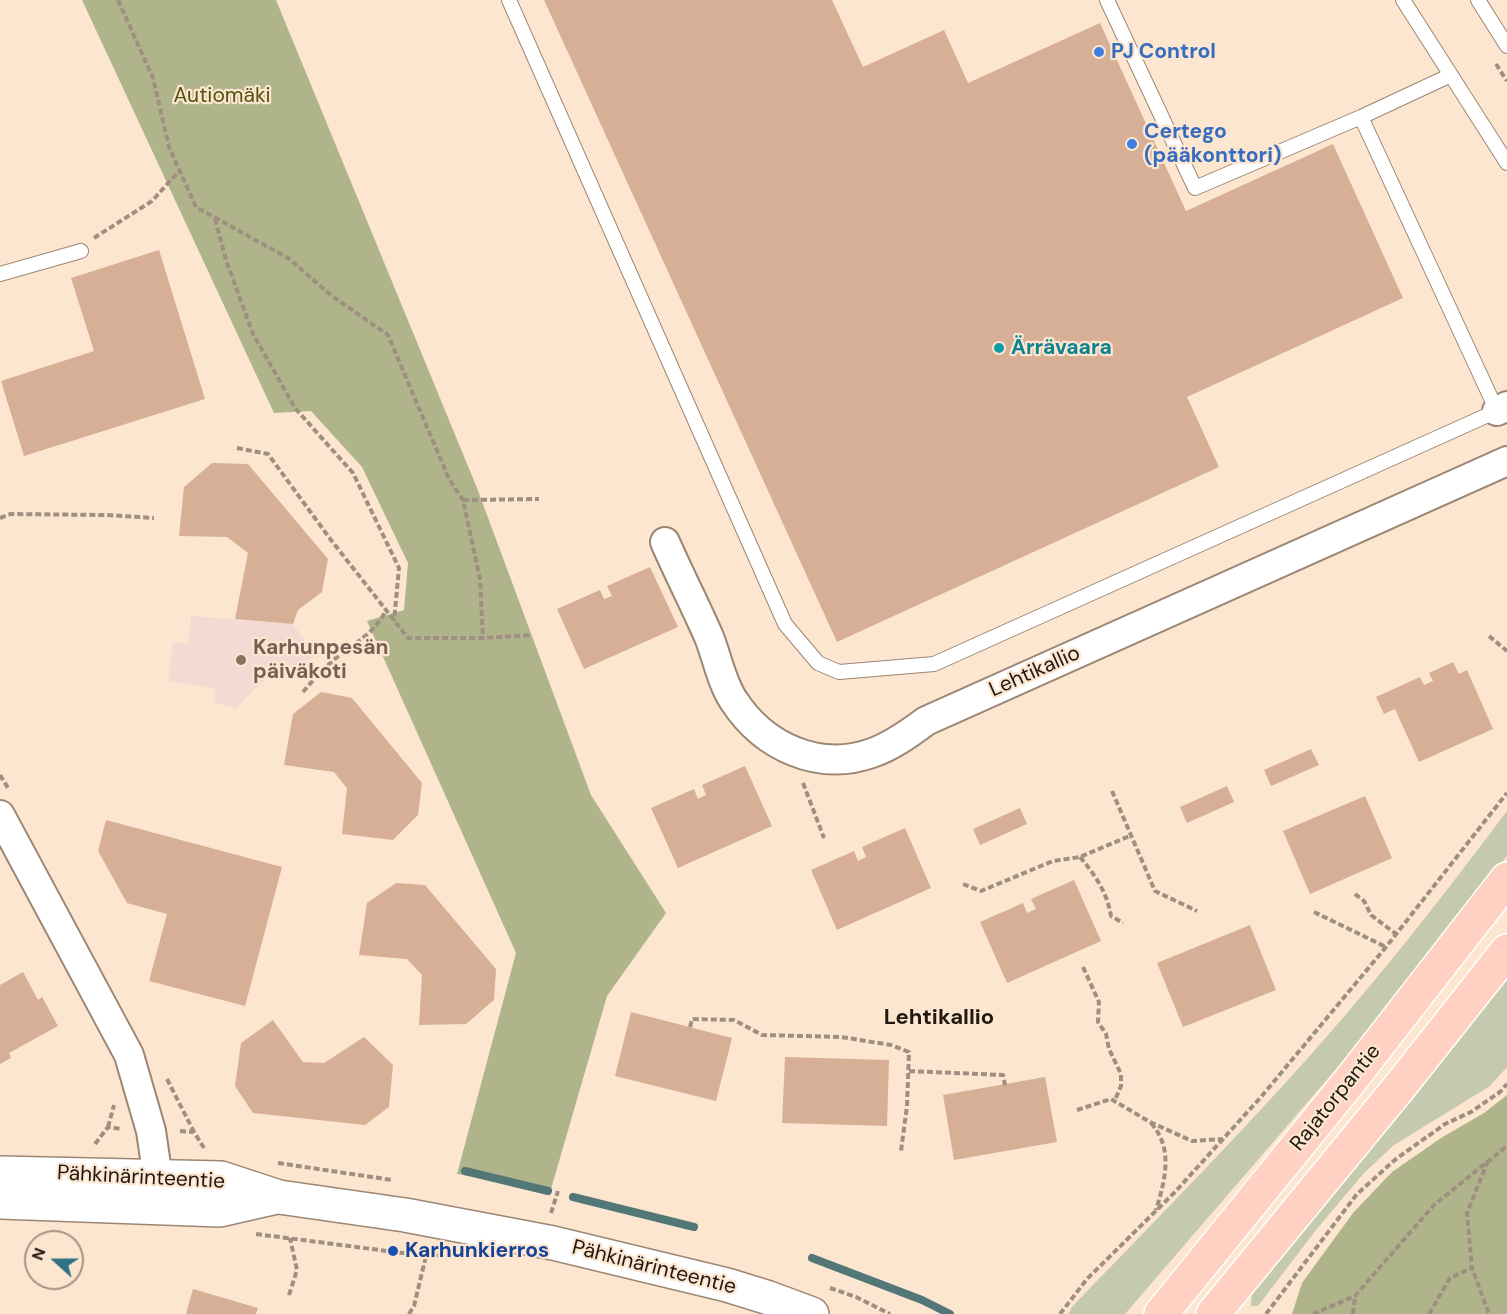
<!DOCTYPE html>
<html>
<head>
<meta charset="utf-8">
<style>
	body { margin:0 }
	#map { position:relative; width:1507px; height:1314px; overflow:hidden; background:#fce6d0; font-family:"DM Sans",sans-serif }
	canvas { display:block }
	.north { position:absolute; left:24px; top:1230px; width:60px; height:60px; box-sizing:border-box; background:#fce6d0; border:2px solid #a49484; border-radius:50%; rotate:291deg; font-size:16px; font-weight:700; line-height:24px; text-align:center; color:#201811 }
	.north::after { content:''; display:block; margin:auto; width:21px; height:27px; background:#2f7283; clip-path:polygon(50% 0,100% 100%,50% 72%,0 100%) }
</style>
</head>
<body>
<div id="map">
<canvas width="1507" height="1314"></canvas>
<div class="north">N</div>
</div>
<script>
const ctx = document.querySelector('canvas').getContext('2d');
ctx.lineJoin = 'round';
function fillPath(path, color) { ctx.fillStyle = color; ctx.fill(path, 'evenodd'); }
function stroke(path, color, width, dash) { ctx.strokeStyle = color; ctx.lineWidth = width; ctx.lineCap = dash ? 'butt' : 'round'; ctx.setLineDash(dash || []); ctx.stroke(path); }
function write(font, color, halo, rows, align = 'center') {
  ctx.font = font + ' "DM Sans",sans-serif'; ctx.lineWidth = 4.5; ctx.setLineDash([]); ctx.textBaseline = 'middle'; ctx.strokeStyle = halo; ctx.fillStyle = color; for (const [text, x, y, turn = 0] of rows) {
    ctx.save(); ctx.translate(x, y); ctx.rotate((+turn || 0) * Math.PI / 180); ctx.textAlign = isNaN(turn) ? turn : align; if (halo) ctx.strokeText(text, 0, 0); ctx.fillText(text, 0, 0); ctx.restore();
  }
}
fillPath(new Path2D(`
	M 191,616 L 293,624 L 315,656 L 298,671 L 282,663 L 236,708 L 215,703 L 215,689 L 168,681 L 173,642 L 188,643 Z`), '#f3dad2');
fillPath(new Path2D(`
	M 1507,811 L 1507,856 L 1337,1068 L 1125,1314 L 1068,1314 L 1072,1307 C 1144,1232 1218,1157 1288,1080 C 1366,995 1438,903 1507,811 Z
	M 1507,967 L 1507,1067 L 1490,1086 L 1394,1145 L 1364,1173 L 1316,1230 L 1258,1306 L 1251,1306 L 1252,1288 Z`), '#c5c9ad');
fillPath(new Path2D(`
	M 82,0 L 276,0 L 477,488 L 591,795 L 666,913 L 607,996 L 551,1189 L 457,1174 L 516,953 L 367,621 L 404,610 L 408,563 L 362,467 L 311,411 L 274,413 Z
	M 1507,1095 L 1507,1314 L 1292,1314 L 1302,1283 L 1353,1213 L 1392,1172 L 1441,1138 L 1484,1113 Z`), '#afb48b');
stroke(new Path2D(`
	M 465,1171 L 548,1191
	M 573,1197 L 694,1227
	M 812,1258 L 922,1300 L 950,1314`), '#537676', 8);
fillPath(new Path2D(`
	M 544,0 L 832,0 L 863,67 L 944,30 L 968,83 L 1100,23 L 1186,211 L 1333,144 L 1403,298 L 1187,397 L 1219,467 L 837,642 Z
	M 159,250 L 205,399 L 24,456 L 1,381 L 94,351 L 71,278 Z
	M 212,463 L 248,464 L 328,559 L 322,592 L 298,610 L 293,624 L 235,619 L 248,553 L 227,537 L 179,536 L 184,487 Z
	M 650,567 L 678,627 L 584,669 L 557,609 L 600,590 L 604,599 L 612,596 L 607,586 Z
	M 1453,662 L 1459,674 L 1467,670 L 1493,729 L 1419,762 L 1395,709 L 1384,714 L 1376,697 L 1420,677 L 1424,685 L 1433,681 L 1429,673 Z
	M 321,692 L 352,698 L 422,783 L 418,815 L 393,840 L 342,834 L 347,788 L 334,772 L 284,765 L 293,714 Z
	M 1311,749 L 1319,765 L 1271,786 L 1264,770 Z
	M 745,766 L 772,826 L 678,868 L 651,808 L 694,789 L 698,799 L 706,795 L 702,785 Z
	M 1227,786 L 1234,802 L 1187,823 L 1180,807 Z
	M 1365,796 L 1392,858 L 1310,894 L 1283,831 Z
	M 1020,808 L 1027,824 L 980,845 L 973,829 Z
	M 106,820 L 282,867 L 245,1006 L 149,981 L 167,914 L 127,903 L 98,851 Z
	M 905,828 L 931,888 L 837,930 L 811,870 L 854,851 L 858,861 L 866,857 L 862,847 Z
	M 1074,880 L 1101,941 L 1007,983 L 980,922 L 1023,903 L 1027,913 L 1036,909 L 1031,899 Z
	M 396,883 L 425,885 L 496,969 L 494,1000 L 466,1024 L 419,1025 L 422,975 L 407,959 L 359,955 L 367,903 Z
	M 1250,925 L 1276,990 L 1183,1027 L 1157,963 Z
	M 23,972 L 38,1000 L 42,997 L 58,1026 L 9,1053 L 11,1058 L 0,1064 L 0,985 Z
	M 631,1012 L 732,1038 L 716,1101 L 615,1076 Z
	M 273,1020 L 303,1062 L 324,1063 L 364,1037 L 393,1065 L 389,1107 L 365,1125 L 253,1113 L 235,1086 L 241,1043 Z
	M 785,1057 L 889,1060 L 887,1126 L 782,1123 Z
	M 1045,1077 L 1057,1142 L 954,1160 L 943,1095 Z
	M 193,1289 L 258,1308 L 256,1314 L 186,1314 Z`), '#d7af97');
const service = new Path2D(`
	M 509,0 L 785,624 L 818,663 L 839,672 L 934,664 L 1497,411 L 1361,117
	M 1107,0 L 1195,188 L 1361,117 L 1451,75
	M 1403,0 L 1507,163
	M 1478,0 L 1507,46
	M 0,274 L 81,251`);
const minor = new Path2D(`
	M 1497,411 L 1507,406
	M 665,542 C 679,574 695,605 709,637 C 717,657 722,684 734,701 C 764,747 819,772 872,753 C 892,746 910,733 926,721 L 1507,461
	M 0,815 L 129,1055 L 151,1131 L 161,1199`);
const tertiary = new Path2D(`
	M 0,1173 L 221,1178 L 279,1197 L 405,1215 L 553,1243 L 727,1285 L 769,1298 L 812,1314
	M 0,1202 L 220,1210 L 277,1197`);
const primary = new Path2D(`
	M 1161,1314 L 1349,1082 L 1507,879
	M 1213,1314 L 1401,1085 L 1507,951`);
stroke(service, '#9b8673', 16);
stroke(minor, '#9b8673', 32);
stroke(tertiary, '#9b8673', 36);
stroke(primary, '#fff', 36);
stroke(new Path2D(`
	M 118,0 L 153,78 L 169,147 L 196,207 L 288,258 L 332,296 L 388,335 L 449,479 L 463,500 L 480,579 L 483,638
	M 1496,64 L 1507,81
	M 215,219 L 226,260 L 253,334 L 295,408 L 353,473 L 399,568 L 394,621
	M 94,238 L 152,201 L 180,170
	M 237,448 L 268,454 L 331,540 L 408,638 L 483,638 L 532,635
	M 463,500 L 539,499
	M 0,518 L 11,514 L 107,515 L 154,518
	M 1489,636 L 1507,651
	M 303,692 C 313,680 324,668 336,658 C 354,644 376,632 386,610
	M 0,775 L 8,788
	M 803,783 L 824,838
	M 1112,791 L 1155,891 L 1197,911
	M 1080,857 C 1095,875 1107,892 1111,916 L 1123,923
	M 963,884 L 981,891 L 1053,861 L 1080,857 L 1132,835
	M 1355,894 L 1364,901 L 1371,915 L 1396,934
	M 1314,912 L 1386,947
	M 1083,967 L 1099,1002 L 1098,1022 L 1106,1034 L 1109,1049 L 1121,1074 L 1121,1086 L 1115,1100
	M 690,1027 L 692,1019 L 734,1020 L 762,1035 L 841,1037 L 891,1045 L 909,1052 L 907,1106 L 901,1151
	M 909,1071 L 1003,1075 L 1005,1085
	M 167,1079 L 194,1132
	M 1077,1110 L 1111,1099 L 1150,1122 L 1192,1141 L 1222,1139
	M 1151,1123 C 1174,1149 1165,1180 1156,1210
	M 108,1127 L 114,1105
	M 180,1131 L 194,1132 L 204,1148
	M 95,1144 L 108,1127 L 121,1129
	M 1488,1161 L 1467,1213 L 1472,1268 L 1489,1314
	M 278,1163 L 392,1180
	M 551,1213 L 558,1191
	M 256,1234 L 426,1256 L 445,1255
	M 830,1288 L 856,1297 L 890,1314
	M 289,1295 L 297,1270 L 290,1238
	M 409,1314 L 414,1306 L 426,1256
	M 1060,1314 L 1087,1279 L 1175,1192 L 1261,1097 L 1386,947 L 1507,793
	M 1266,1314 L 1357,1194 L 1396,1159 L 1445,1124 L 1471,1112 L 1500,1092 L 1507,1084
	M 1313,1314 L 1355,1296 L 1434,1205 L 1507,1146
	M 1353,1314 L 1355,1297
	M 1429,1314 L 1450,1278 L 1472,1268`), '#9f8f80', 4, [6, 3]);
stroke(service, '#fff', 14);
stroke(minor, '#fff', 28);
stroke(tertiary, '#fff', 33);
stroke(primary, '#fed1c2', 33);
for (const [x, y, r, color] of [
	[1099,52,6,"#3f7fe0"],
	[1132,144,6,"#3f7fe0"],
	[999,348,6,"#0f9aa8"],
	[241,660,6,"#8d6e63"],
	[393,1251,6,"#1a4fb4"]
]) { const dot = new Path2D(); dot.arc(x, y, r, 0, 2 * Math.PI); ctx.fillStyle = color; ctx.fill(dot); stroke(dot, '#fce6d0', 2); }
write('bold 21px', '#366cbe', '#fce6d0', [
	["PJ Control",1111,52],
	["Certego",1144,132],
	["(pääkonttori)",1144,156]
], 'left');
write('21px', '#4f530f', '#fce6d0', [
	["Autiomäki",222,96]
]);
write('bold 21px', '#0d838f', '#fce6d0', [
	["Ärrävaara",1011,348]
], 'left');
write('bold 21px', '#785e54', '#fce6d0', [
	["Karhunpesän",253,648],
	["päiväkoti",253,672]
], 'left');
write('21px', '#201811', '#fce6d0', [
	["Lehtikallio",1035,672,-24],
	["Rajatorpantie",1336,1098,-51],
	["Pähkinärinteentie",141,1178,3],
	["Pähkinärinteentie",654,1268,14]
]);
write('bold 21px', '#164399', '#fce6d0', [
	["Karhunkierros",405,1251]
], 'left');
write('bold 22px', '#201811', '#fce6d0', [
	["Lehtikallio",939,1018]
]);
</script>
</body>
</html>
